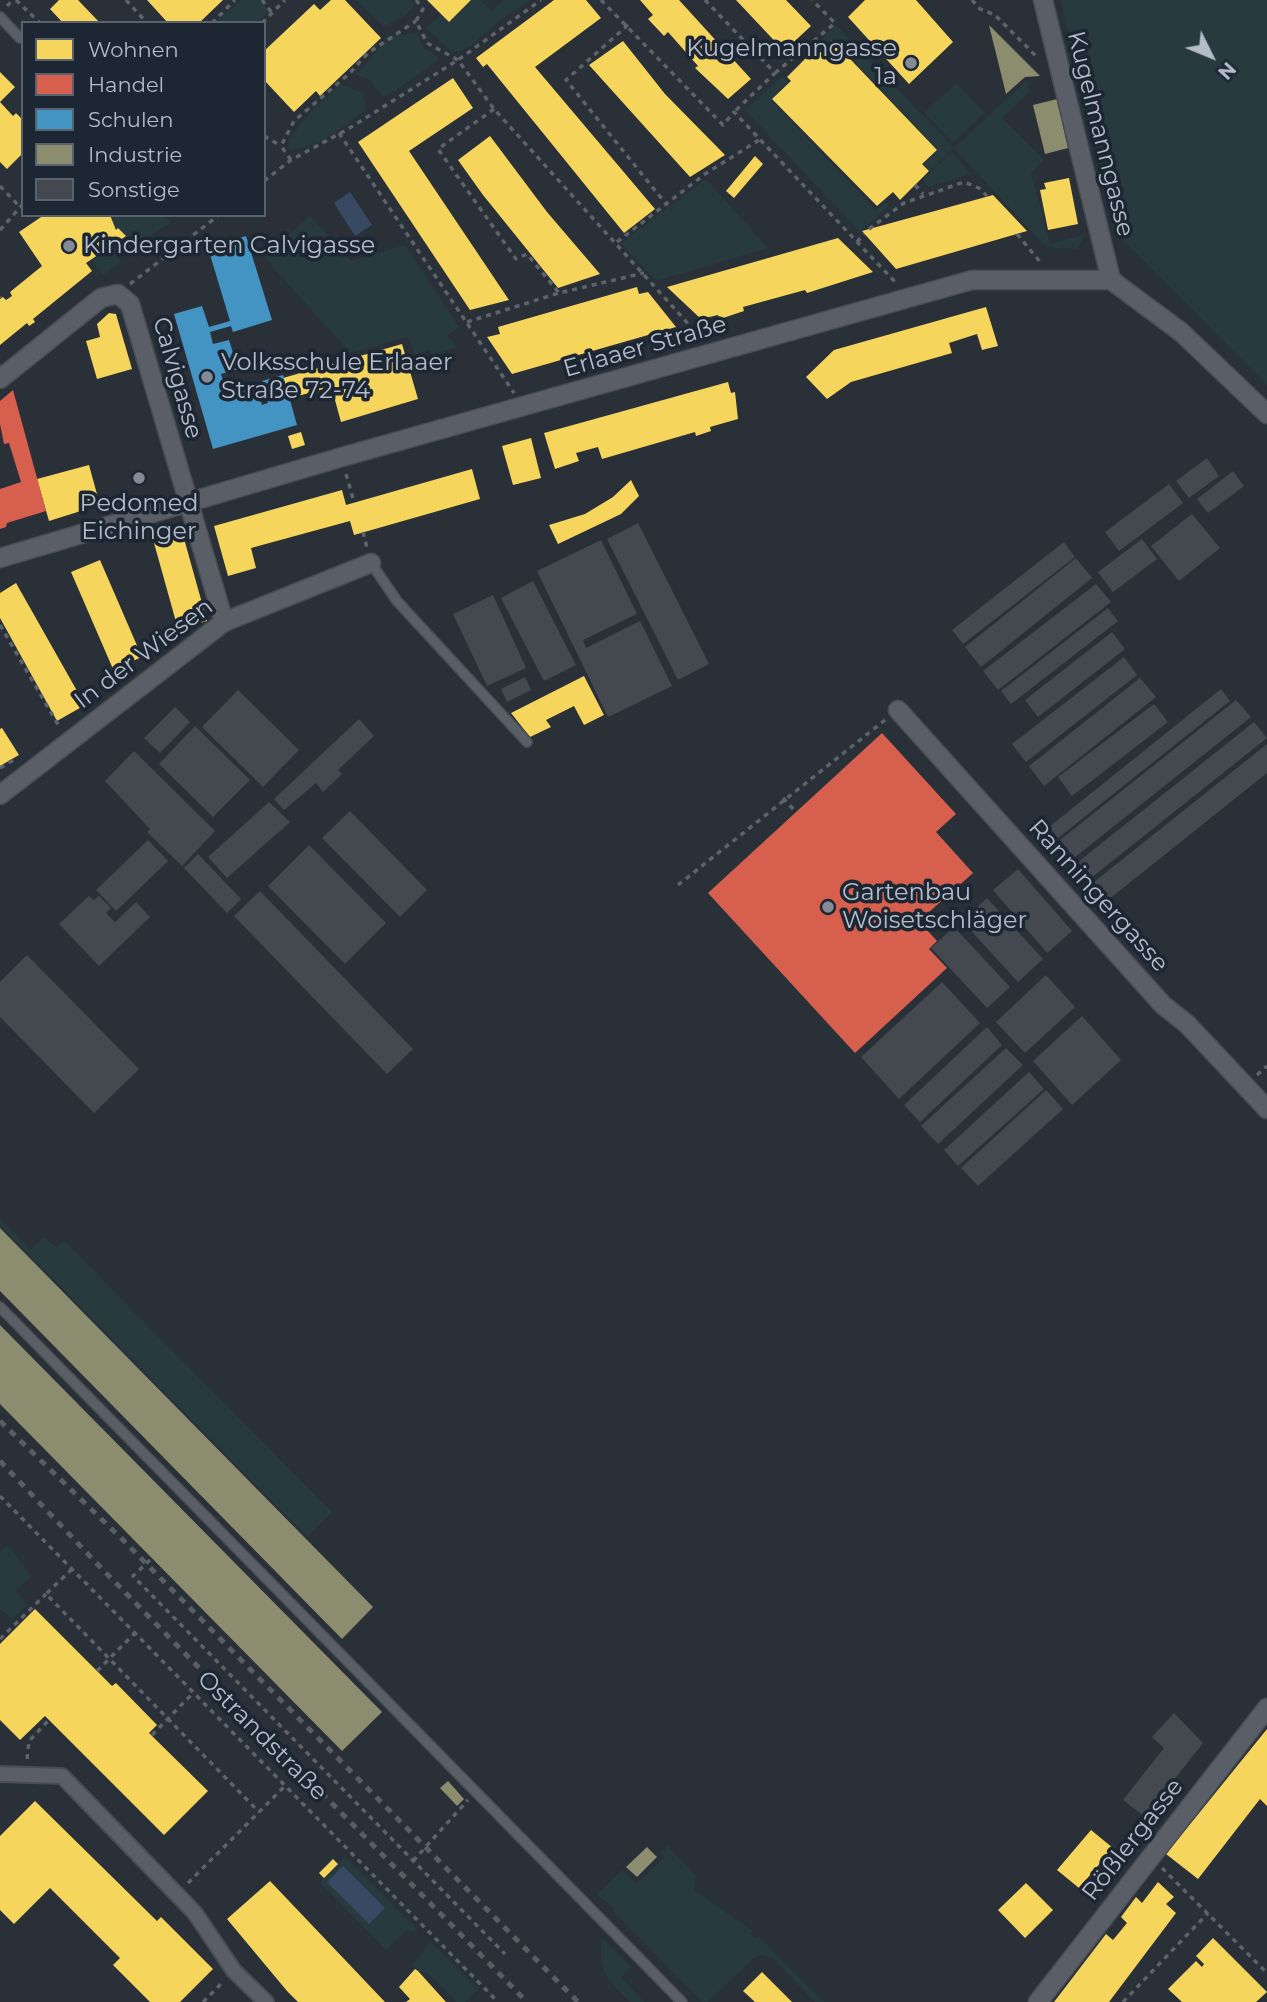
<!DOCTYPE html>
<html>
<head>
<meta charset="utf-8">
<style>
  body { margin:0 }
  #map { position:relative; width:1267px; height:2002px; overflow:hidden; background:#2a3038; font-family:Montserrat,sans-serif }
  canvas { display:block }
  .legend { position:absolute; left:21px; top:21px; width:245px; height:196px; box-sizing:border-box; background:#1d2633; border:2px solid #59626f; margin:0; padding:9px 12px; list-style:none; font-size:21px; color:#b4bcc9 }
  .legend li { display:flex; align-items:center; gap:14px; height:35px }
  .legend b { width:35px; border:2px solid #59626f }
  .north { position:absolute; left:1176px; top:21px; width:70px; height:70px; -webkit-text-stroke:5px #1d2633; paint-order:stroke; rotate:133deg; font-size:19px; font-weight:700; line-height:28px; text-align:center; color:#b4bcc9 }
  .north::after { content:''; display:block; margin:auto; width:24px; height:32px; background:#b4bcc9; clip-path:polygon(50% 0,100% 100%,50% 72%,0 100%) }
</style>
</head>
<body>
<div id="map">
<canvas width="1267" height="2002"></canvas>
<ul class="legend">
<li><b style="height:19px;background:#f6d55c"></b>Wohnen</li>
<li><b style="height:19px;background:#d6604d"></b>Handel</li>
<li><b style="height:19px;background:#4393c3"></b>Schulen</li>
<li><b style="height:19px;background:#8c8c6e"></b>Industrie</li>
<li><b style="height:19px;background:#444950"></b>Sonstige</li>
</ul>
<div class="north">N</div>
</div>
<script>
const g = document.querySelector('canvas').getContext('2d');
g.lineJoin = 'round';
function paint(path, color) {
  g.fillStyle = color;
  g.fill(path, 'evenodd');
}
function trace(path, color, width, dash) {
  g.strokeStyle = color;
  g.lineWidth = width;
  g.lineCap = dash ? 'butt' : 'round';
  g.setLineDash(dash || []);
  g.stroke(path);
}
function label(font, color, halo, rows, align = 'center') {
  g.font = font + ' Montserrat,sans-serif';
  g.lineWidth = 7;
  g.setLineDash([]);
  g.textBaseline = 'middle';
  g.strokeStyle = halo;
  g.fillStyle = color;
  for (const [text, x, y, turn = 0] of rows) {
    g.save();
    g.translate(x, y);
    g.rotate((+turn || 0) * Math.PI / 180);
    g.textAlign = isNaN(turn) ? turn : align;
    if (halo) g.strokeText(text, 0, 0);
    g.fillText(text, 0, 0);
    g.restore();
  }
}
const green = new Path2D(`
  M241,0H260L269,12L258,23H216Z
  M356,0H411L415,4L406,15L384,27Z
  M471,0H480L492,11L503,0H531L497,22L471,46L452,53L426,28L441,14L449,22Z
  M1061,0H1267V385L1115,232Z
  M836,25L954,148L1027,80L1029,93L1002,118L1044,160L1031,173L1050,244L1086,234L1077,249L1046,247L954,148L930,171L924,164L938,150L833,39L817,55L812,49Z
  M417,32L423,47L437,56L438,60C430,66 391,95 383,97L370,80L356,75L390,36Z
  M782,76L788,82L771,100L876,210L885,202L889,206L860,232L745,110Z
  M956,83L985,113L953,143L924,113Z
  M341,84L363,93L366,110C345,125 315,151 289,149L288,140L315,107Z
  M951,152L971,174L928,187L922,180Z
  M706,179L768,248L656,281L621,243Z
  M110,215H164L171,222L119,257L121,262L103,275L92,260L125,236L119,228L116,230Z
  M310,216L351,261L405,245L459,327L447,336L457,347L431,355L429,350L415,355L408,337L350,353L264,257Z
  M0,1219L31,1250L44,1237L57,1248L64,1241L332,1512L307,1537L0,1225Z
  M8,1545L31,1576L16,1590L27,1605L13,1619L0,1609V1552Z
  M667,1846L696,1875L694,1890L753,1931L751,1934L756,1939L759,1937L824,2002H815L772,1958L763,1955L753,1958L708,2002H702L614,1912L615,1909L597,1895L622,1870L636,1884L664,1857L660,1853Z
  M345,1857L417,1928L413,1933L408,1929L386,1950L320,1883L324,1878L319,1873L333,1859L338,1864Z
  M602,1938L631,1967L621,1977L644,2002H630C609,1981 596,1971 602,1938Z
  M431,1942L478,1989L465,2002H456L428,1973L418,1971L412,1965Z`);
const water = new Path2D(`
  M350,192L372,225L355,236L334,203Z
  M343,1866L385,1908L369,1924L327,1882Z`);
const homes = new Path2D(`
  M59,0H78L100,23H63L50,9Z
  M147,0H223L199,23H168Z
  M331,0H345L381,38L320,96L316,91L294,112L264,80V51L314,4L320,10Z
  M427,0H471L449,22Z
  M554,0H586L601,18L535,67L655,209L624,233L487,64L483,67L476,58Z
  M640,0H679L751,79L728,99L695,68L698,66L668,32L664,36L648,19L653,15Z
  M736,0H786L811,26L784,51Z
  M865,0H916L953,42L909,84L848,17Z
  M832,40L937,150L922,164L929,171L900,200L893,192L877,206L772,99L791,81L787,77L812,52L817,56Z
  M623,41L665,94L725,155L690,177L589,65Z
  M0,72L15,87L0,102Z
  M453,78L473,108L409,151L509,300L470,310L358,142Z
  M0,102L13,116L16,113L23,120V153L7,169L0,162Z
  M490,136L547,212L600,274L558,288L483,195L458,160Z
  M755,156L763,164L734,198L726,191Z
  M1069,178L1078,224L1048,230L1040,190L1046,189L1044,183Z
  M993,195L1027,231L896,269L862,231Z
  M44,215H110L116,230L118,228L126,236L86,263L92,271L33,319L35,322L29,326L27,323L0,345V299L3,297L6,300L12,296L10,292L42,266L19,232Z
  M838,238L873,272L807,293L805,290L743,307L744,311L720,319L718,315L701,319L667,287Z
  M637,287L639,294L648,292L676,327L512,374L487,337L500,334L498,327Z
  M986,307L998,346L982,350L977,334L949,343L952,353L851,382L827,399L806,377L834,350Z
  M109,313L116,314L132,369L97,379L86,341L100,337L97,324Z
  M402,344L418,399L341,422L329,378L320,381L323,389L298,396L294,383L285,385L283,378Z
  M728,382L731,393L735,392L738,419L710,427L711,431L696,436L695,432L602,459L598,447L576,453L579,461L555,469L544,433Z
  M301,432L305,445L292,449L288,436Z
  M531,438L541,478L513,485L502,446Z
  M89,465L100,505L49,521L37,479Z
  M472,469L480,499L354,535L350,521L251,548L256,568L228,576L214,526L342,490L346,505Z
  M631,480L639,496L621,514L558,544L549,525L585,514L613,497Z
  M183,535L207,621L178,629L154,543Z
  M100,560L142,657L113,669L71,572Z
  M16,583L85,705L57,721L0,618V593Z
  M584,676L604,715L584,725L574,706L546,720L551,727L530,737L511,713Z
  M2,728L19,755L0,766V729Z
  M35,1609L112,1686L116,1683L157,1725L149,1733L208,1791L164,1835L45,1716L20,1740L0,1720V1644Z
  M1267,1729V1806L1260,1799L1198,1879L1166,1854Z
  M35,1801L157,1921L161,1917L213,1969L180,2002H150L113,1965L120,1958L50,1888L14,1924L0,1910V1836Z
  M1091,1830L1113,1848L1079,1888L1057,1870Z
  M333,1859L338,1864L324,1878L319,1873Z
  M270,1881L385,2002H298L287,1991L227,1919Z
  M1158,1882L1174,1897L1166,1904L1176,1913L1109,2002H1054L1106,1934L1113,1940L1127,1923L1121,1917L1136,1897L1142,1903Z
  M1026,1883L1053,1910L1025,1938L998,1910Z
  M1213,1938L1267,1992L1256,2002H1182L1168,1989L1196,1961L1202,1967L1204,1964L1196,1956Z
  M415,1969L418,1971L446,2002H406L410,1999L399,1987Z
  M762,1972L792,2002H755L743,1991Z`);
const shops = new Path2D(`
  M13,390L46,511L7,523L6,527L0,529V489L21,482L9,443L4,444L0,424V401Z
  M882,733L956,814L936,832L973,873L919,921L937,941L929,949L947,968L855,1053L708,893Z`);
const schools = new Path2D(`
  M246,236L272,320L233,332L231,326L210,332L213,344L229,340L238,369L221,374L228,395L257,387L262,405L268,403L262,381L283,375L297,425L213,449L174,314L202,306L209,327L230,321L208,248Z`);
const industry = new Path2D(`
  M989,25L1040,76L1025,77L1006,94Z
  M1057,99L1068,148L1045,154L1033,105Z
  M0,1228L373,1607L342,1639L0,1291Z
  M0,1325L382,1712L342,1751L0,1404Z
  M448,1781L464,1799L457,1806L440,1788Z
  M647,1847L657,1857L637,1877L626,1867Z`);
const building = new Path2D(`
  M1207,458L1219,476L1189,498L1176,481Z
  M1233,471L1244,486L1208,513L1197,499Z
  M1169,484L1183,503L1119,551L1105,532Z
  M1192,514L1220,548L1179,581L1151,546Z
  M638,523L709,664L678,680L607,539Z
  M1142,539L1157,559L1113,592L1098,572Z
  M601,540L637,614L583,640L586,648L640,621L672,686L608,717L537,571Z
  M1064,542L1075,557L963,644L952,630Z
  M1076,558L1092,578L981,667L965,647Z
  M533,581L576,665L544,681L501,598Z
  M1096,584L1111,602L998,690L983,671Z
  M493,595L526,668L487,686L453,614Z
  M1108,608L1118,621L1011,704L1001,691Z
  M1112,632L1125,649L1038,717L1025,700Z
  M1124,657L1137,675L1026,762L1012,744Z
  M525,677L531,690L507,702L501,689Z
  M1140,678L1156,697L1044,786L1029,766Z
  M1221,689L1230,701L1058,838L1049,827Z
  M238,690L299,750L263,787L202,727Z
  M1236,700L1251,717L1074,858L1060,840Z
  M1154,704L1168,722L1072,796L1058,777Z
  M175,707L190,722L160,753L144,738Z
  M359,719L374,736L338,770L342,774L323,792L316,783L284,810L274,799Z
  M1254,722L1267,738L1091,878L1078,862Z
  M195,726L250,780L213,817L159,764Z
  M1267,744V773L1108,900L1094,882Z
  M134,751L215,831L182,866L147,832L150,829L105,781Z
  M269,802L290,822L227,878L208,857Z
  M350,811L427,890L400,917L322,838Z
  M148,840L168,861L116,911L96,890Z
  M309,845L386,923L345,964L268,886Z
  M198,854L241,899L227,913L184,868Z
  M1018,869L1072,931L1047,953L993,890Z
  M260,891L413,1049L387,1074L234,916Z
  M89,896L94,900L99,896L111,908L106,913L115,922L136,902L150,917L99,966L59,924Z
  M987,898L1043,959L1018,982L962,921Z
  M954,927L1010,987L987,1008L931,948Z
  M27,955L139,1069L94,1113L0,1017V982Z
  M1046,975L1075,1007L1025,1053L996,1022Z
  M942,982L980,1023L899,1099L861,1057Z
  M1082,1016L1121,1060L1072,1105L1033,1061Z
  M987,1027L1002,1045L920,1122L904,1105Z
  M1006,1048L1023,1065L938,1144L921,1126Z
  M1029,1072L1044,1089L958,1166L944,1150Z
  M1046,1090L1063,1109L978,1186L961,1168Z
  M1174,1713L1203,1743L1145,1817L1123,1800L1164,1748L1152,1737Z`);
const path = new Path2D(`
  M16,0L40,23
  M126,0L147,23
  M262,0L272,13
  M416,0L423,9L416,21L427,43L458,60L494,109L701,338
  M601,0L723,125L734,112L897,284
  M705,0L775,73L734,112
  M972,0L980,9L995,15L1037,57
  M7,6L13,0
  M212,23L235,0
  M262,23L285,0
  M628,25L566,80L666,204
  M775,73L835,23L812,0
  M494,109L438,149L516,259L527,254L559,293
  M339,133L514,393
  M264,136L281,146
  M291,160L281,146L294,121L349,74L368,53L416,21
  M264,181L291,160L348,129L458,60L541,0
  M915,185L923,194
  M0,186L20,207
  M869,229L904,203L964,182L979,188L987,196
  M0,230L23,204
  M1017,234L1041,263
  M617,242L705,174L759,140
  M857,242L864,234
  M130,284L219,215
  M0,297L1,298
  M467,322L559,293L644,273
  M346,474L354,502
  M363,532L367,548
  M0,625L60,728
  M0,768L15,759
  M783,798L796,812
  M678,885L885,720
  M1257,1075L1267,1066
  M0,1496L498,2002
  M150,1560L133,1576L505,1954
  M72,1569L46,1594L259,1812
  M0,1639L46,1594
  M97,1671L135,1633
  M152,1735L194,1692
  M27,1759L29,1741L49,1720
  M413,1861L468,1800
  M1162,1868L1267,1973
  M188,1883L286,1785
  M203,2002L223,1982
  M1123,2002L1208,1913`);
const service = new Path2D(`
  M0,17L20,38
  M371,563L397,601L527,742
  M0,1307L682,2002`);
const pedestrian = new Path2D(`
  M0,1774L62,1776L195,1913L234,1971L266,2002`);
const minor = new Path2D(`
  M1043,0L1111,280
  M0,379L101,298L118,294L130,304L224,622
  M0,558L342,457L972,280H1111L1181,332L1267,414
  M898,710L1163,1005L1187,1024L1267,1109
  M0,795L224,622L371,563
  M1038,2002L1267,1708`);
const rail = new Path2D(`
  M0,1421L123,1540L578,2002
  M0,1461L104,1571L527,2002`);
const markers = [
  [911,63,7,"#848b96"],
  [69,246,7,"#848b96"],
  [207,377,7,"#848b96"],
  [139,478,7,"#848b96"],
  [828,907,7,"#848b96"]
];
const poiNames = [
  ["Kugelmanngasse",897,49,"right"],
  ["1a",897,77,"right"],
  ["Kindergarten Calvigasse",83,246],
  ["Volksschule Erlaaer",221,363],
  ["Straße 72-74",221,391],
  ["Pedomed",139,504,"center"],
  ["Eichinger",139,532,"center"],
  ["Gartenbau",842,893],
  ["Woisetschläger",842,921]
];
const streetNames = [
  ["Kugelmanngasse",1100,134,76],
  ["Erlaaer Straße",645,347,-16],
  ["Calvigasse",177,378,74],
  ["In der Wiesen",144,654,-37],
  ["Ranningergasse",1098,896,48],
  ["Ostrandstraße",262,1736,45],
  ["Rößlergasse",1133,1840,-52]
];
paint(green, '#273a3e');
paint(water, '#384963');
paint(homes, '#f6d55c');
paint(shops, '#d6604d');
paint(schools, '#4393c3');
paint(industry, '#8c8c6e');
paint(building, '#444950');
trace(service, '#484c53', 12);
trace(pedestrian, '#484c53', 18);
trace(minor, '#484c53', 21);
trace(path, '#5d636a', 3.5, [5, 5]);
trace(service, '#5a5e66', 9);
trace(pedestrian, '#5a5e66', 14);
trace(minor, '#5a5e66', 18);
trace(rail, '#595d64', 5, [7, 7]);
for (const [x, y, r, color] of markers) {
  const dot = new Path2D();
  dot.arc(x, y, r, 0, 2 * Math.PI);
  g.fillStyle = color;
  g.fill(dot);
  trace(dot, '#1d2633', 2.5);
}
label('24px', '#b4bcc9', '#1d2633', poiNames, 'left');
label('24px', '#b4bcc9', '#1d2633', streetNames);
</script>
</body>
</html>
